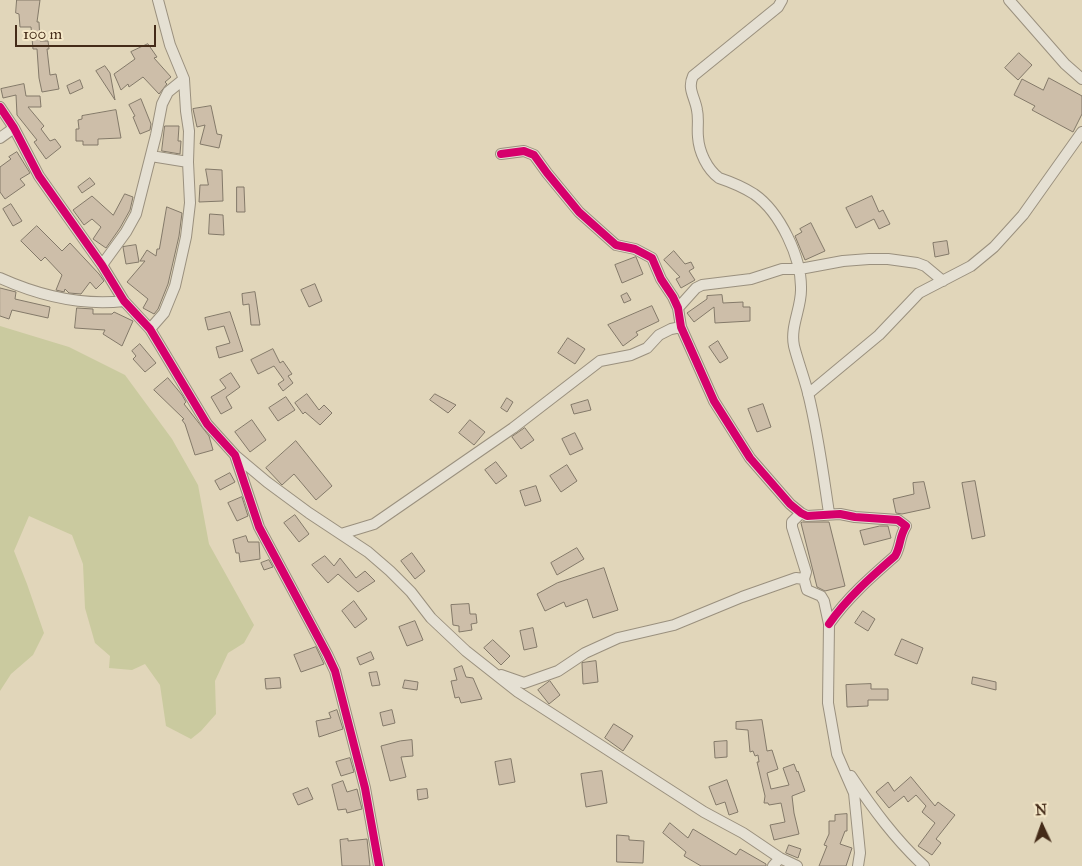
<!DOCTYPE html>
<html>
<head>
<meta charset="utf-8">
<style>
  body { margin:0 }
  #map { position:relative; width:1082px; height:866px; overflow:hidden; background:#e1d6ba; font-family:"IM FELL Great Primer",serif }
  canvas { display:block }
  .north { position:absolute; left:1017px; top:801px; width:50px; height:50px; -webkit-text-stroke:4px #f5e8c8; paint-order:stroke; rotate:357deg; font-size:14px; font-weight:700; line-height:20px; text-align:center; color:#442b18 }
  .north::after { content:''; display:block; margin:auto; width:18px; height:22px; background:#442b18; clip-path:polygon(50% 0,100% 100%,50% 72%,0 100%) }
  .scale { position:absolute; left:15px; top:25px; width:141px; height:22px; box-sizing:border-box; border:2px solid #442b18; border-top:0; padding-left:6px; font-size:15px; line-height:18px; white-space:nowrap; color:#442b18; -webkit-text-stroke:4px #f5e8c8; paint-order:stroke }
</style>
</head>
<body>
<div id="map">
<canvas width="1082" height="866"></canvas>
<div class="north">N</div>
<div class="scale">100 m</div>
</div>
<script>
const g = document.querySelector('canvas').getContext('2d');
g.lineJoin = 'round';
function paint(path, color) {
  g.fillStyle = color;
  g.fill(path, 'evenodd');
}
function trace(path, color, width, dash) {
  g.strokeStyle = color;
  g.lineWidth = width;
  g.lineCap = dash ? 'butt' : 'round';
  g.setLineDash(dash || []);
  g.stroke(path);
}
const green = new Path2D(`
  M0,326L69,347L125,375L172,439L198,485L209,544L254,625L244,643L228,653L215,681L216,714L201,731L191,739L166,726L160,685L145,664L132,670L109,668L110,656L95,643L85,608L83,564L72,535L29,516L14,551L27,584L44,633L33,655L11,674L0,691Z`);
const building = new Path2D(`
  M17,0H40L37,22H39L40,41H48L49,49H47L50,75L56,74L59,89L42,92L39,78L37,49H33L31,27H20L19,14L16,13Z
  M148,44L157,57L154,58L171,77L165,82L167,84L159,94L143,77L129,87L128,84L121,90L114,74L135,59L131,52Z
  M1019,53L1032,65L1018,80L1005,68Z
  M105,66L110,73L115,100L96,71Z
  M1049,78L1082,96V114L1073,132L1032,110L1035,106L1014,95L1022,79L1043,90Z
  M80,80L83,88L70,94L67,86Z
  M24,84L26,96H40L41,107H28L44,126L41,129L50,141L55,139L61,147L46,159L34,142L37,140L17,115L16,95L3,98L1,89Z
  M141,99L151,124L150,130L140,134L133,117L135,116L129,105Z
  M211,106L217,134L222,135L219,148L200,144L205,125L197,127L193,109Z
  M116,110L121,138L98,139V145H83V141H76V129H79L78,120L82,119V116Z
  M165,126H179L178,141H181L180,154L162,151Z
  M17,152L30,173L20,179L25,185L5,199L0,192V167L11,159L9,157Z
  M206,169L222,170L223,201L199,202L200,185H208Z
  M90,178L95,184L82,193L78,187Z
  M237,187H244L245,212H237Z
  M125,194L133,197L130,210L120,228L106,248L93,239L101,227L92,219L84,225L73,210L92,196L113,215Z
  M872,196L879,212L883,210L890,224L879,229L874,219L856,228L846,208Z
  M11,204L22,221L13,226L3,209Z
  M167,207L182,213L179,236L168,284L158,309L154,314L143,308L148,299L127,282L145,261H140L147,250L156,256L157,249H159Z
  M210,214L223,215L224,235L209,234Z
  M811,223L825,251L805,260L795,236L802,232L800,229Z
  M37,226L62,251L70,243L99,274L104,281L96,289L90,282L81,294L69,293L65,289L64,292L56,290L62,275L45,257L41,261L21,241Z
  M947,241L949,254L935,257L933,243Z
  M136,245L139,262L126,264L123,247Z
  M674,251L685,264L691,262L694,268L689,271L695,280L681,288L676,279L680,277L664,260Z
  M636,257L643,274L622,283L615,265Z
  M315,284L322,301L309,307L301,290Z
  M0,288L16,292L15,299L50,307L48,318L12,310L9,319L0,316Z
  M255,292L260,325H251L249,304L243,305L242,294Z
  M627,293L631,300L624,303L621,296Z
  M722,295L723,303L743,302V307H750V321L715,323L714,307L694,322L687,313L707,299V296Z
  M652,306L659,321L636,332L638,335L623,346L608,325Z
  M77,308L93,309V314H112L114,312L133,321L122,346L103,334L105,330L75,328Z
  M230,312L243,351L219,358L216,347L230,343L224,326L208,330L205,318Z
  M568,338L585,349L575,364L558,353Z
  M718,341L728,358L720,363L709,347Z
  M140,344L156,363L145,372L133,359L136,356L132,351Z
  M273,349L280,363L283,361L292,374L288,376L293,383L283,391L278,384L284,380L274,366L258,374L251,360Z
  M231,373L240,387L226,397L232,408L221,414L211,397L226,388L220,380Z
  M168,378L182,395L186,402L184,404L209,436L213,450L195,455L185,424L182,420L184,419L154,390Z
  M307,394L319,410L324,405L332,413L320,425L305,412L303,414L295,403Z
  M435,394L456,405L448,413L430,400Z
  M286,397L295,410L278,421L269,408Z
  M507,398L513,402L507,412L501,408Z
  M588,400L591,410L574,414L571,405Z
  M763,404L771,427L757,432L748,409Z
  M252,420L266,440L250,452L235,432Z
  M470,420L485,432L474,445L459,433Z
  M525,428L534,440L521,449L512,437Z
  M575,433L583,449L570,455L562,439Z
  M296,441L332,486L316,500L294,474L282,485L266,468Z
  M496,462L507,476L496,484L485,470Z
  M567,465L577,481L561,492L550,476Z
  M230,473L235,482L220,490L215,481Z
  M975,481L985,536L972,539L962,483Z
  M924,482L930,508L902,514L896,513L893,499L914,494L913,483Z
  M536,486L541,501L525,506L520,491Z
  M242,497L248,516L237,521L228,503Z
  M295,515L309,534L299,542L284,523Z
  M803,522H829L845,586L825,591L817,587L801,523Z
  M880,526H888L891,538L864,545L860,531Z
  M246,536L248,542H259L260,559L240,562L239,553H236L233,540Z
  M577,548L584,559L557,575L551,563Z
  M412,553L425,571L415,579L401,561Z
  M325,556L334,566L340,558L356,578L365,571L375,581L358,592L338,574L328,583L312,565Z
  M269,560L273,567L264,570L261,563Z
  M604,568L618,610L593,618L587,599L566,607L564,602L545,611L537,594L557,583Z
  M354,601L367,619L355,628L342,611Z
  M469,604L470,614H476L477,623L471,624L472,630L459,632V626L453,625L451,605Z
  M863,611L875,619L868,631L855,623Z
  M415,621L423,640L407,646L399,627Z
  M533,628L537,647L524,650L520,631Z
  M902,639L923,648L917,664L895,655Z
  M493,640L510,656L501,665L484,648Z
  M316,647L324,664L301,672L294,655Z
  M371,652L374,659L360,665L357,658Z
  M596,661L598,682L583,684L582,663Z
  M462,666L466,677L473,678L482,699L461,703L459,697L455,698L451,681L457,680L454,669Z
  M377,672L380,685L372,686L369,673Z
  M973,677L996,682V690L972,684Z
  M280,678L281,688L266,689L265,679Z
  M405,680L418,682L417,690L403,688Z
  M550,681L560,695L549,704L538,690Z
  M871,684V689H888V700H868V706L847,707L846,685Z
  M337,710L343,729L319,737L316,721L331,718L329,713Z
  M392,710L395,723L383,726L380,713Z
  M762,720L767,751L772,750L778,769L767,773L771,789L789,785L783,768L794,764L797,772L798,771L805,791L792,796L794,813L799,834L774,840L770,825L785,822L781,803L769,805L768,803H764L765,796L757,762H759L758,755L755,756L753,751L750,752L748,730L736,729V722Z
  M614,724L633,736L623,751L605,738Z
  M412,740L413,756L401,757L406,777L390,781L381,746L400,741Z
  M727,741V757L715,758L714,742Z
  M350,758L354,772L341,776L336,762Z
  M511,759L515,782L499,785L495,762Z
  M602,771L607,803L586,807L581,774Z
  M911,777L935,806L938,802L955,815L936,839L941,843L932,855L918,846L935,823L922,812L926,806L916,795L908,802L904,796L889,808L876,792L888,782L894,791Z
  M727,780L738,812L729,815L725,802L716,805L709,787Z
  M343,781L347,792L357,789L362,809L347,813L346,809L338,810L332,785Z
  M308,788L313,799L298,805L293,794Z
  M427,789L428,798L418,800L417,790Z
  M847,814V831H845L840,844L852,848L846,866H819L827,846L824,845L829,834V821H835V815Z
  M670,823L688,838L693,829L736,855L740,849L766,864V866H701L684,856L686,852L663,833Z
  M617,835L629,836V840L644,841L643,863L617,862Z
  M348,839V841L367,839L370,866H342L340,840Z
  M789,845L801,849L798,858L786,853Z`);
const minor = new Path2D(`
  M782,0L778,7L693,76C687,89 695,97 697,110C699,119 697,128 698,137C699,152 707,169 719,178C731,182 743,187 754,194C780,212 802,258 801,290C801,309 790,327 794,346C798,362 804,377 808,393C818,433 823,473 829,513
  M1009,0L1065,64L1082,79
  M0,107L14,128L39,176L102,265L124,301L150,329L207,424L235,455L259,527L327,654L335,671L365,788L379,866
  M0,138L14,128
  M501,154L524,151L534,155L547,173L579,212L616,245L635,249L652,258L661,279L673,297L678,308L681,327L714,401L750,458L790,504L801,513L807,516L840,514L855,517L898,520L906,526C899,537 901,546 895,556C871,577 847,598 829,624
  M151,156L188,162
  M102,265L126,232L136,214L156,135L162,104L168,92L184,79
  M0,278C40,296 80,306 124,301
  M678,308L696,288L702,285L751,279L782,269H800L843,261L869,259H888L917,263L925,266L943,281
  M150,329L164,313L175,286L186,237L190,203L188,162L189,131L186,111L184,79L170,45L158,0
  M808,394L879,335L919,293L971,266L994,247L1023,215L1082,132
  M236,456L267,482L309,513L368,552L390,571L411,592L431,618L466,651L518,692L704,812L743,833L780,858L797,866
  M801,513L792,522V527L806,572L804,579L807,590L821,596L824,601L829,624L828,703L837,754L854,793L860,853L858,866
  M341,534L374,524L513,428L600,361L631,355L647,348L659,335L671,329L681,327
  M501,675L524,683L558,671L585,653L618,638L674,625L742,597L796,578L804,579
  M851,776C873,809 895,839 924,866
  M773,866L780,858`);
const cycleway = new Path2D(`
  M0,107L14,128L39,176L102,265L124,301L150,329L207,424L235,455L259,527L327,654L335,671L365,788L379,866
  M501,154L524,151L534,155L547,173L579,212L616,245L635,249L652,258L661,279L673,297L678,308L681,327L714,401L750,458L790,504L801,513L807,516L840,514L855,517L898,520L906,526C899,537 901,546 895,556C871,577 847,598 829,624`);
paint(green, '#caca9f');
paint(building, '#cdbea9');
trace(building, '#837969', 1);
trace(minor, '#9a907e', 12);
trace(minor, '#e5e0d3', 10);
trace(cycleway, '#d6006c', 8);
</script>
</body>
</html>
